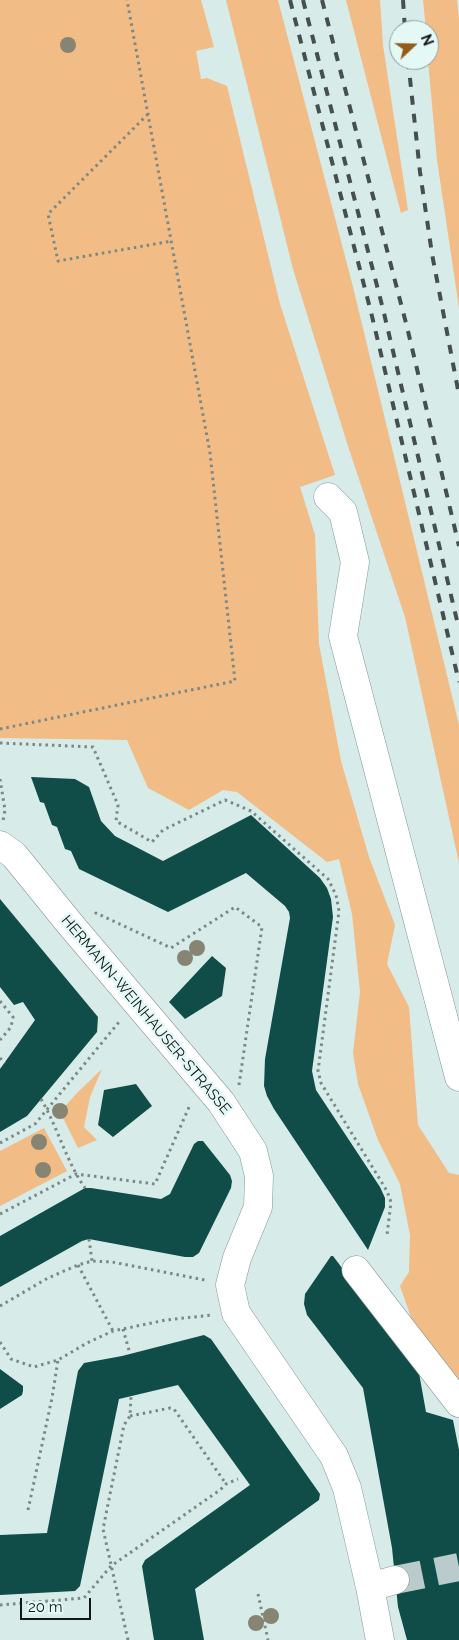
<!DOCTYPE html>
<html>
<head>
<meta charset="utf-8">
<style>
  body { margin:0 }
  #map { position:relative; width:459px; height:1640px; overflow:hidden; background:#d7ebe9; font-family:Raleway,sans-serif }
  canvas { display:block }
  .north { position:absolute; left:389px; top:20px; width:50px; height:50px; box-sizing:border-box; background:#e4f8f6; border:1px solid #909e9d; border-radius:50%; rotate:69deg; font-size:14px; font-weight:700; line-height:20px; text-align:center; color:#111817 }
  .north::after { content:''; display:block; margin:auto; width:18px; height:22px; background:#945d15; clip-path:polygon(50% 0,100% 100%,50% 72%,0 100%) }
  .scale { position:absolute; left:20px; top:1598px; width:71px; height:22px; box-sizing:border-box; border:2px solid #111817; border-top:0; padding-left:6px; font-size:15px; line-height:18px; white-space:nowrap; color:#111817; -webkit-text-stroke:4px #e4f8f6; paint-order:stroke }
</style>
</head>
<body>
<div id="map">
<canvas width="459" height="1640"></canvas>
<div class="north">N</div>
<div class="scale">20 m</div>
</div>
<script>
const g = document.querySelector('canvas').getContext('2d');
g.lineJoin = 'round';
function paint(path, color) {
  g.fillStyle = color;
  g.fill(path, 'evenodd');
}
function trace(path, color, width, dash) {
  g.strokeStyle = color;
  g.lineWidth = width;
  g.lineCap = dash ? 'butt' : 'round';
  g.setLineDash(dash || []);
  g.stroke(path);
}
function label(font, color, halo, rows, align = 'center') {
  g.font = font + ' Raleway,sans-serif';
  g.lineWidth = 5;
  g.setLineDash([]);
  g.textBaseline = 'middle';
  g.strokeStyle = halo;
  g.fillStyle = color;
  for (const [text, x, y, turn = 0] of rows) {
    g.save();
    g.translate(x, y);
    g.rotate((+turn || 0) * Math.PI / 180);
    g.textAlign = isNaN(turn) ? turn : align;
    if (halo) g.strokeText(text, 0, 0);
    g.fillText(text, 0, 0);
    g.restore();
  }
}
const green = new Path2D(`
  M0,0H201L214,47L196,51L201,79L207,78L227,86L280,304L335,475L300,487L315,535L319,644L341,761L369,857L395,925L387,964L409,1007L418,1125L449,1173L459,1175V1394L419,1340L400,1286L409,1272L410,1235L400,1184L378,1140L358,1084L353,1053L360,992L352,914L339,859L327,862L237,792L223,790L189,810L148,788L127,740L0,738Z
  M226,0H278L353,287L459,725V863L405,617L347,443L293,269Z
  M346,0H380L383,45L408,210L401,213Z
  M423,0H457L459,18V308L437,160L428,60L429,30H426Z
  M102,1069L90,1097L84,1127L97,1140L78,1148L60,1112L77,1093Z
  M44,1128L67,1171L0,1206V1151Z`);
const building = new Path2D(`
  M31,777L75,779L89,787L101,821L115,836L163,861L251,815L320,878L327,888L331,899L333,917L312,1071L316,1090L380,1187L385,1198V1207L368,1250L274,1109L267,1096L264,1086L265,1059L290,918L289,912L285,906L246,873L168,912L79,869L71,851L65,849L57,827L52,825L44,803L40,802Z
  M0,899L98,1017L97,1032L27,1116L0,1132V1069L35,1020L23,1002L14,1005L0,987Z
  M212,956L226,968L222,996L185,1019L169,1002Z
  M136,1084L152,1106L113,1137L98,1125L104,1090Z
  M198,1141H203L230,1175L232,1181L231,1188L199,1253L193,1257H185L89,1239L82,1241L0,1287V1236L85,1188H91L161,1199L170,1194L194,1144Z
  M331,1256H333L416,1366L419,1373L426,1412L453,1420L459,1450V1640H407L398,1607L392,1548L363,1388L307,1315L304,1304L305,1294Z
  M204,1335L211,1339L320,1494L319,1500L195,1589L204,1640H154L142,1566L145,1560L250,1485L178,1385L119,1399L80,1586L75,1591L0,1595V1535L47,1533L78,1371L84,1363L122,1356Z
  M0,1369L23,1386V1391L22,1395L0,1409Z`);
const minorTunnel = new Path2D(`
  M395,1580L459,1567`);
const path = new Path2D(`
  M148,114L48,214L58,261L172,241
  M0,729L235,681L210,453L127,0
  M0,743L93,747L118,805L116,821L152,842L163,830L225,800L251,811L328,879L336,895L339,911L318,1071L321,1083L387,1191L391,1202L387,1235
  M0,779L5,810L3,821
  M95,914L96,913L171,948L235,907L262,927L239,1085
  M0,1001L13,1017L11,1027L0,1040
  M0,1058L5,1063
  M41,1099C58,1128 66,1161 85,1188
  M0,1143L35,1124L119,1022
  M0,1214L76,1174L155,1184L190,1105
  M89,1239L92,1261
  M78,1265L113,1331
  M0,1306L48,1278L78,1265L92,1261L112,1262L205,1280
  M123,1329L130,1354
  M0,1342L11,1359L34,1367L58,1360L87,1343L113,1331L166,1320L212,1315
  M130,1416L170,1408L174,1409L226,1484
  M28,1510L52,1398L58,1360
  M258,1594L268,1640
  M0,1605L84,1598L111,1566L220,1490L226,1484L238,1479
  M128,1640L103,1529L124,1425L130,1416L131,1396`);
const minor = new Path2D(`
  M328,497L343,512L355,562L343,636L459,1077
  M0,845L14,855L70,924L221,1102L253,1151L259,1176L258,1207L237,1258L230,1285L236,1313L334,1456L347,1488L370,1587L380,1640
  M356,1270L459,1403
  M370,1587L395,1580`);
const rail = new Path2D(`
  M290,0L371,312L459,682
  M303,0L383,309L459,629
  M322,0L407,327L459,546
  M403,0L405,30
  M408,60L420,172L432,254L459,395`);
const trees = [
  [68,45],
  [197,948],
  [185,958],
  [60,1111],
  [39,1142],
  [43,1170],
  [271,1616],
  [256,1623]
];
const streetNames = [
  ["HERMANN-WEINHAUSER-STRASSE",146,1015,50]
];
paint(green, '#f1bc85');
paint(building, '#104d49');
trace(minorTunnel, '#b9cbca', 28, [28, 14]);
trace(minor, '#859795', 29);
trace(path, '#7a8886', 3, [2.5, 4]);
trace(minor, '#fff', 28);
trace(rail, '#45504e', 4, [9, 9]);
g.fillStyle = '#878474';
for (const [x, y] of trees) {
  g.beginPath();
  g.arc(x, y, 8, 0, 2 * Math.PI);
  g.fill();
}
label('15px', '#111817', '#e4f8f6', streetNames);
</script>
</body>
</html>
